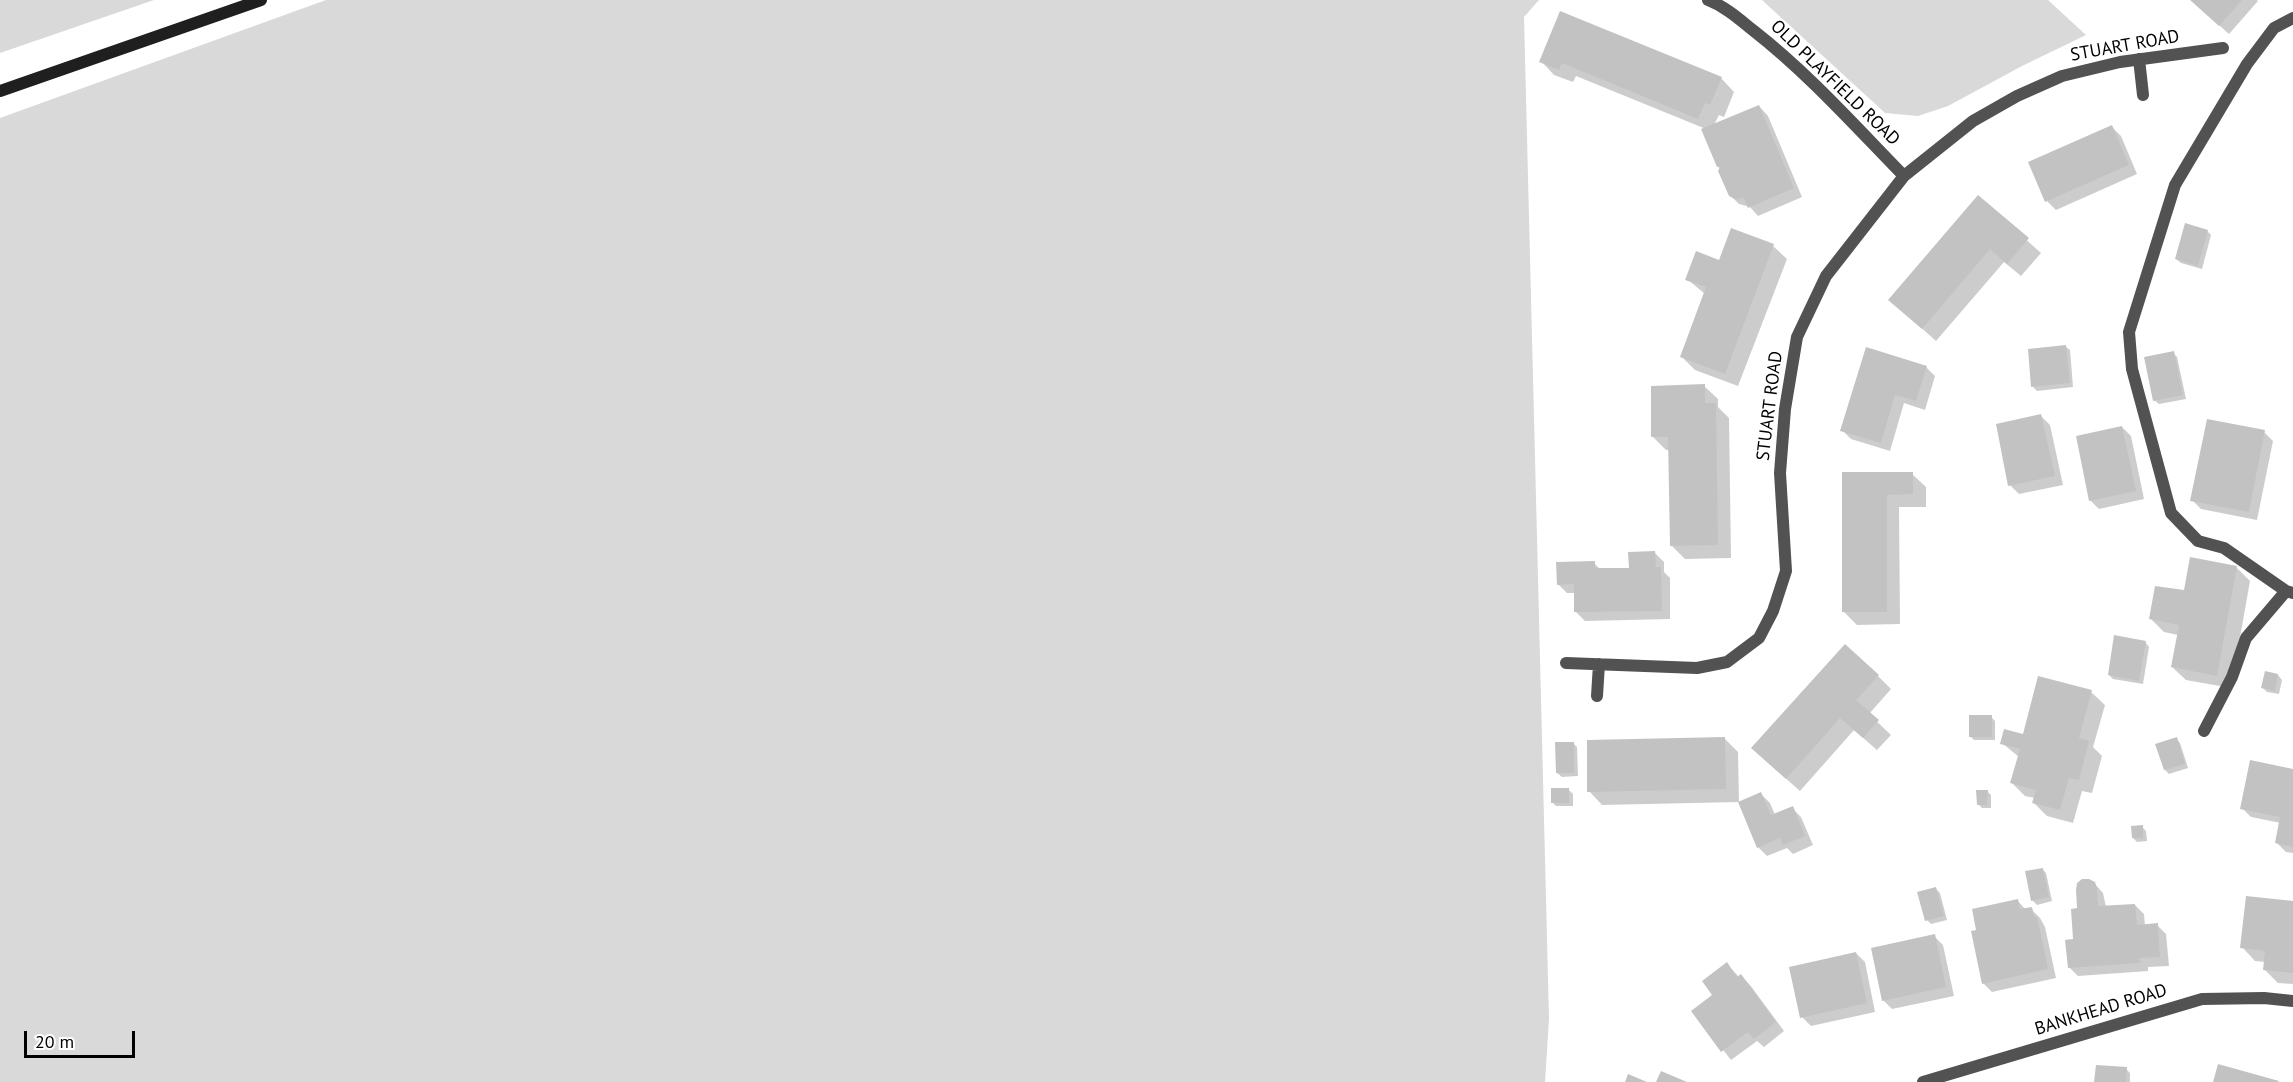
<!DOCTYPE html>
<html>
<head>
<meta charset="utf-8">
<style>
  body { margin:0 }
  #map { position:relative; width:2293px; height:1082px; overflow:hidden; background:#fff; font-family:"PT Sans",sans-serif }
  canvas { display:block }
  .scale { position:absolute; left:24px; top:1031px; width:111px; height:27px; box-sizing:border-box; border:3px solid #000; border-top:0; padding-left:8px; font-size:18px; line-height:21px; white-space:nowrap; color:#000; -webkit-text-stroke:4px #fff; paint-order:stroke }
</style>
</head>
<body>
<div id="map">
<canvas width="2293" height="1082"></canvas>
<div class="scale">20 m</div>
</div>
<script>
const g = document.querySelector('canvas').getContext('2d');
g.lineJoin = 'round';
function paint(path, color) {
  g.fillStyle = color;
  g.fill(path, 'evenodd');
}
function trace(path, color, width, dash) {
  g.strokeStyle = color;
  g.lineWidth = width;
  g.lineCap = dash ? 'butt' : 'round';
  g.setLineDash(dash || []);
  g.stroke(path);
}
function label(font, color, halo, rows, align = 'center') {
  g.font = font + ' "PT Sans",sans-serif';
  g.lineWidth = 4.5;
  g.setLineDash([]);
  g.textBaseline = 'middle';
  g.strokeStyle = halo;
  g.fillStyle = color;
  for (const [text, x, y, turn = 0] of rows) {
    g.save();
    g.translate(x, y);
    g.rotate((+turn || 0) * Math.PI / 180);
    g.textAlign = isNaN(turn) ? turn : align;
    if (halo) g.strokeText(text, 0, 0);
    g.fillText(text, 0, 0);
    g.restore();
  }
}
const green = new Path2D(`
  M0,0H154L0,53Z
  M326,0H1539L1524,17L1549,1019L1545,1082H0V118Z
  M1762,0H2048L2086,35L2022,66L1948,106L1918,116L1885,113Z`);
const shadow = new Path2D(`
  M2191,0H2257L2258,1L2229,34Z
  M1561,13L1721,78L1734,92L1724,117L1719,115L1714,125L1759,106L1768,116L1802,197L1758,216L1750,207L1739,204L1730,195L1718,166L1706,129L1576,76L1573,82L1554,75L1541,61Z
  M2112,127L2121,136L2137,174L2056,210L2047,201Z
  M1978,197L2041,253L2021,276L2004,262L1936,341L1890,300Z
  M2207,231L2211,235L2202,269L2181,263L2176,259Z
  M1773,246L1787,259L1738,386L1695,370L1681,356L1705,294L1687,279L1720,262Z
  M2065,346L2070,350L2073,387L2037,391L2033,387Z
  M2173,353L2177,357L2186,399L2159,404L2154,400Z
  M1926,367L1935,376L1925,410L1904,403L1890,451L1851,439L1842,430Z
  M1704,386L1718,399V407L1729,418L1731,558L1685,559L1671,545L1670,450H1666L1653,437Z
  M2041,416L2050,425L2063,485L2019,494L2010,485Z
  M2122,427L2131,436L2144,499L2099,509L2090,500Z
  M2264,432L2273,441L2257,520L2201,509L2192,500Z
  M1844,474H1912L1926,487V507H1899L1900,624L1857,625L1844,612Z
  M1655,553L1664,562V572L1670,578V619L1585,621L1576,612L1575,593H1567L1558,584L1594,563L1601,570L1630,569Z
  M2236,567L2250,581L2231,688L2186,680L2172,667L2178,635L2164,632L2151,619L2186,592Z
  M2145,642L2149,647L2143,684L2113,679L2109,675Z
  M2278,675L2282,680L2279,694L2267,692L2263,688Z
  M1878,676L1891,689L1869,714L1891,735L1877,750L1854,730L1800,791L1766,761Z
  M2091,692L2105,705L2093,747L2102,756L2092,793L2082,791L2073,823L2047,816L2034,803L2035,798L2025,796L2012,783L2019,757L2002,743L2024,736Z
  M1991,717L1995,721V740H1974L1970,736Z
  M1725,739L1738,752L1739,802L1602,805L1589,791Z
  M2176,739L2180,743L2188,768L2169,774L2165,770Z
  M1573,743L1577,747L1578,776L1562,777L1557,773Z
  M2293,770V853L2286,852L2277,843L2281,823L2251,817L2242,808Z
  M1568,789L1573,794V806H1556L1552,802Z
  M1987,791L1991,795V808H1982L1978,804Z
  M1761,794L1770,803L1775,815L1792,808L1801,817L1813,845L1793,854L1787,848L1767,856L1758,847Z
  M2142,827L2146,831L2147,841L2137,842L2133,838Z
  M2042,869L2046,873L2052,901L2037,905L2033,901L2027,873Z
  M2094,883L2103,893L2106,907L2135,905L2144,914L2145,926L2157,925L2166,934L2169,966L2148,967V971L2078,976L2069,967L2079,910Z
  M1936,889L1940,893L1947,920L1931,924L1927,920Z
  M2017,900L2026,910L2031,909L2040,918L2045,927L2056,978L1992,992L1983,983L1978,931Z
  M2293,902V984L2278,983L2264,969L2265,962L2255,961L2242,947Z
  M1934,936L1943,945L1954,996L1892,1009L1883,1000Z
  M1856,953L1865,962L1875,1012L1811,1026L1802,1017Z
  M1727,964L1739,977L1741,976L1750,985L1784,1031L1764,1047L1757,1041L1731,1060L1693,1011L1714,995Z
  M2126,1069L2130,1073V1082H2096Z`);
const building = new Path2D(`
  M2190,0H2242L2219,26Z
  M1560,11L1722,77L1710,105L1705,103L1698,119L1562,63L1559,70L1539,62Z
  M1759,105L1794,188L1748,208L1744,198L1735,199L1729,196L1718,171L1721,166L1717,167L1701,129Z
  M2112,125L2129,165L2045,202L2028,162Z
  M1978,195L2029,238L2007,264L1990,249L1922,329L1888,300Z
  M2185,223L2208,230L2198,266L2175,259Z
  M1731,228L1774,244L1725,374L1680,357L1706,287L1685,280L1696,251L1719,260Z
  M2066,345L2070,383L2031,387L2028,349Z
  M1866,347L1927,366L1916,401L1895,395L1881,443L1840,431Z
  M2174,351L2183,395L2153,401L2144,357Z
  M1705,384V403H1716L1718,545L1670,546L1668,437H1651V386Z
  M2041,414L2055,476L2008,486L1996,424Z
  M2207,419L2265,430L2249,512L2190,501Z
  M2122,426L2136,491L2089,501L2076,436Z
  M1842,472H1913V494L1887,495V612H1842Z
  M1655,551L1656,567H1661L1662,611L1574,612V584L1557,585L1556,562L1595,561V568H1629L1628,552Z
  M2190,557L2237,566L2217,676L2171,667L2179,625L2149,619L2155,586L2184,590Z
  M2114,635L2146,641L2139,681L2108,675Z
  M1845,644L1879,675L1856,700L1879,720L1863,738L1840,718L1786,779L1751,748Z
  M2265,671L2278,674L2275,691L2261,688Z
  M2038,676L2092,690L2079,738L2089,741L2079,780L2069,778L2060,810L2032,803L2036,790L2010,783L2020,749L2000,744L2004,729L2023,734Z
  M1969,715H1992V737H1969Z
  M1725,737L1726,789L1587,792V740Z
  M2177,737L2185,764L2164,770L2155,744Z
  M1555,742H1574V773H1556Z
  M2250,760L2293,769V847L2275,843L2280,817L2240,809Z
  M1551,788H1569V803H1551Z
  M1976,790H1988L1987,805H1977Z
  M1761,792L1771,815L1793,806L1805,836L1783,845L1780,838L1757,848L1738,802Z
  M2143,825V838H2132L2131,826Z
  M2043,868L2049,897L2031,901L2025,871Z
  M2082,879H2089L2095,882L2097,888L2098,906L2135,904L2137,925L2158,923L2160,957L2139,958L2140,963L2068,968L2065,940L2073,939L2071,909L2077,908L2076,890L2077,883Z
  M1936,887L1944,916L1925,921L1917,892Z
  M2246,896L2293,901V973L2263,970L2265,951L2240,948Z
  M2018,899L2020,909L2032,907L2034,917L2037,916L2048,969L1982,984L1971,931L1976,930L1972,909Z
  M1935,934L1946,987L1882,1001L1871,948Z
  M1856,952L1867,1003L1800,1018L1789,967Z
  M1727,962L1737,977L1741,974L1776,1022L1754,1039L1748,1032L1721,1052L1691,1011L1712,995L1702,981Z
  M2218,1064L2279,1081L2278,1082H2213Z
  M2096,1065L2127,1067L2126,1082H2094Z
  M1661,1071L1687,1082H1656Z
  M1628,1074L1647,1082H1625Z`);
const street = new Path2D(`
  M1708,0C1726,7 1739,19 1754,31C1809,74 1856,127 1904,176
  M2293,18L2274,28L2247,64L2175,185L2129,332L2132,369L2171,513L2198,541L2224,548L2286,591L2293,593
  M2139,59L2143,95
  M1566,663L1697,668L1727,662L1759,638L1773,611L1786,571L1780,473L1785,409L1797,337L1826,276L1904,176L1973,121L2017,96L2062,76L2120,62L2223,48
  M1597,696L1599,664
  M2204,731L2232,677L2246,638L2286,591
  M1923,1082L2202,999L2264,998L2293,1001`);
const secondary = new Path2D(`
  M0,91L261,0`);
const streetNames = [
  ["STUART ROAD",2125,46,-10],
  ["OLD PLAYFIELD ROAD",1835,83,44],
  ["STUART ROAD",1770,406,-83],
  ["BANKHEAD ROAD",2101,1010,-17]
];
paint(green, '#d9d9d9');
paint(shadow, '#0003');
paint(building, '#c2c2c2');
trace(street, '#525252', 12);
trace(secondary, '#1f1f1f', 12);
label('18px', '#000', '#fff', streetNames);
</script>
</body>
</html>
